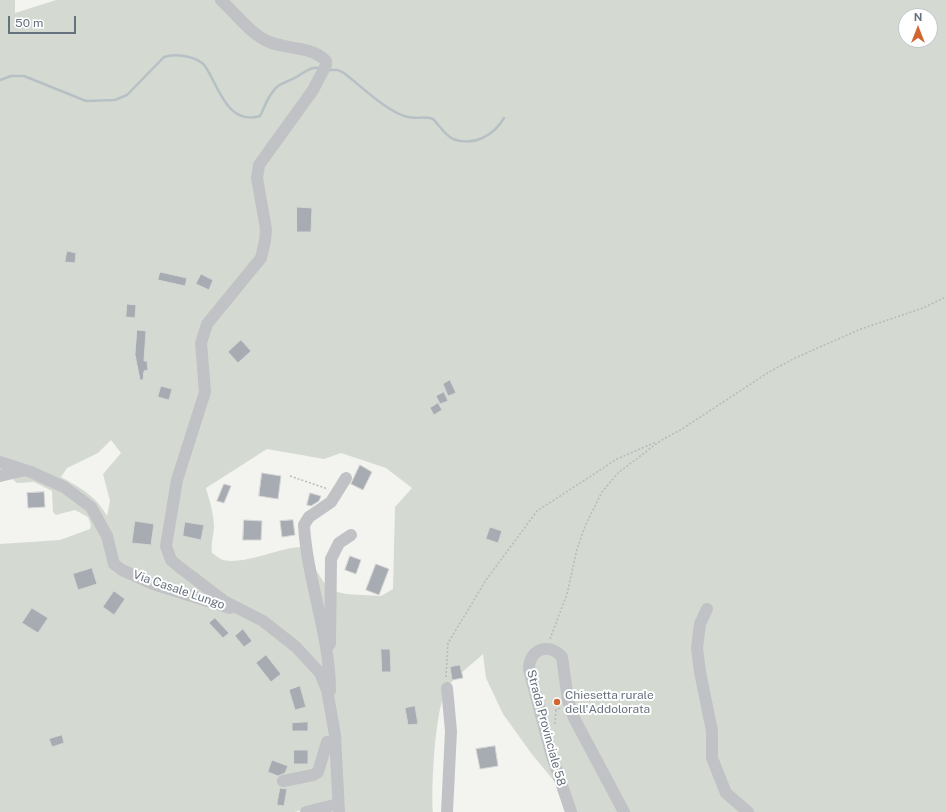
<!DOCTYPE html>
<html>
<head>
<meta charset="utf-8">
<style>
  body { margin:0 }
  #map { position:relative; width:946px; height:812px; overflow:hidden; background:#f3f4f0; font-family:"Public Sans",sans-serif }
  canvas { display:block }
  .north { position:absolute; left:898px; top:8px; width:40px; height:40px; box-sizing:border-box; background:#fff; border:1px solid #c2c6cb; border-radius:50%; rotate:0deg; font-size:11px; font-weight:700; line-height:16px; text-align:center; color:#66717e }
  .north::after { content:''; display:block; margin:auto; width:14px; height:18px; background:#d16633; clip-path:polygon(50% 0,100% 100%,50% 72%,0 100%) }
  .scale { position:absolute; left:8px; top:16px; width:68px; height:18px; box-sizing:border-box; border:2px solid #66717e; border-top:0; padding-left:5px; font-size:12px; line-height:14px; white-space:nowrap; color:#66717e; -webkit-text-stroke:3px #fff; paint-order:stroke }
</style>
</head>
<body>
<div id="map">
<canvas width="946" height="812"></canvas>
<div class="north">N</div>
<div class="scale">50 m</div>
</div>
<script>
const g = document.querySelector('canvas').getContext('2d');
g.lineJoin = 'round';
function paint(path, color) {
  g.fillStyle = color;
  g.fill(path, 'evenodd');
}
function trace(path, color, width, dash) {
  g.strokeStyle = color;
  g.lineWidth = width;
  g.lineCap = dash ? 'butt' : 'round';
  g.setLineDash(dash || []);
  g.stroke(path);
}
function label(font, color, halo, rows, align = 'center') {
  g.font = font + ' "Public Sans",sans-serif';
  g.lineWidth = 4;
  g.setLineDash([]);
  g.textBaseline = 'middle';
  g.strokeStyle = halo;
  g.fillStyle = color;
  for (const [text, x, y, turn = 0] of rows) {
    g.save();
    g.translate(x, y);
    g.rotate((+turn || 0) * Math.PI / 180);
    g.textAlign = isNaN(turn) ? turn : align;
    if (halo) g.strokeText(text, 0, 0);
    g.fillText(text, 0, 0);
    g.restore();
  }
}
const green = new Path2D(`
  M0,0H15V13L56,0H946V812H571L563,792L531,753L503,714L486,678L483,654C474,663 453,678 447,688C435,708 431,787 433,812H339L318,805L295,812H0V544L60,540L90,529L91,525L88,517L75,510L56,515L53,512L52,491L34,482L17,483L10,477L0,474ZM906,16H930V40H906ZM111,440L121,453L103,474L110,501L107,516C96,496 81,488 61,477L67,468L98,453ZM267,449L324,459L341,453L386,468L412,488L395,507L393,589L381,596L346,594L329,590L301,547C278,548 245,565 223,560C220,559 215,555 212,553C211,544 213,537 214,528C214,514 210,502 206,488Z`);
const stream = new Path2D(`
  M327,70H338L344,73C361,86 387,112 408,117C416,119 425,116 433,119C439,125 445,135 453,139C474,147 494,135 504,118
  M0,80L11,76H24L86,101L115,100L127,95L164,57C175,53 197,56 205,66C218,85 227,126 260,116C265,106 269,93 278,86C284,82 292,80 298,76C307,71 309,67 320,68`);
const building = new Path2D(`
  M297,207L312,208L311,232H297Z
  M67,251L76,253L75,263L65,262Z
  M160,272L187,278L185,286L158,280Z
  M201,274L213,280L209,290L196,284Z
  M127,304L136,305L135,318L126,317Z
  M137,330L146,331L144,361H147L148,370L144,371L143,380H140L135,355Z
  M241,340L251,351L238,363L228,352Z
  M450,380L456,393L448,396L443,384Z
  M161,386L172,389L169,400L158,397Z
  M444,392L448,401L440,404L436,396Z
  M438,403L442,410L434,415L430,408Z
  M360,465L372,472L363,490L351,484Z
  M262,473L281,476L278,499L259,496Z
  M224,484L231,486L224,503L217,501Z
  M44,492L45,507L28,508L27,493Z
  M310,493L321,496L319,501L311,506L307,505Z
  M244,520L262,521L261,540H243Z
  M293,520L295,535L282,537L280,521Z
  M135,521L154,524L151,545L132,543Z
  M185,522L204,525L201,540L183,536Z
  M490,527L502,531L498,543L486,539Z
  M350,556L361,560L356,574L345,570Z
  M376,564L389,569L379,595L366,590Z
  M92,568L97,584L78,590L73,574Z
  M114,591L125,599L114,615L103,607Z
  M32,608L48,618L38,633L22,623Z
  M215,618L229,633L223,638L209,623Z
  M243,629L252,641L244,647L235,636Z
  M381,649H390L391,672H382Z
  M266,655L281,674L271,682L256,663Z
  M460,665L463,678L452,680L450,667Z
  M300,686L306,707L295,710L289,690Z
  M415,706L418,724L408,725L405,708Z
  M308,722V731H292V723Z
  M62,735L64,743L52,747L49,739Z
  M495,746L498,766L480,769L476,749Z
  M294,750H308V764H294Z
  M272,760L288,766L285,773L278,776L268,772Z
  M280,788L287,789L284,806L277,805Z`);
const path = new Path2D(`
  M290,476L328,489
  M550,639L567,594L577,549L585,526L602,492L618,473L660,441L682,429L769,372L795,358L861,329L923,308L946,297
  M446,677L448,643L486,580L537,511L617,459L656,442
  M556,711V705
  M555,724L556,711L560,708`);
const minor = new Path2D(`
  M221,0C235,13 250,33 267,41C286,50 310,45 326,61V65L313,90L259,165L257,178L266,229L265,241L261,258L207,324L201,343L205,392L177,480L166,546L171,560L178,566L224,601L263,621L296,647L320,673L327,690L335,735L339,812
  M0,462L31,472L64,487L91,507L107,536L114,564L122,570L153,584L230,608
  M0,476L25,470
  M707,609L700,624L697,648L700,672L712,731V758L726,793L748,812
  M330,644L331,559L339,543L351,535
  M330,691C330,635 307,580 304,525L309,517L331,502L346,478
  M283,781L313,775L318,772L327,742H335
  M306,812L338,804
  M447,812L451,731L447,688
  M571,812L551,753L529,669C529,649 549,642 562,657L568,700L574,718L624,812`);
const markers = [
  [557,702,4,"#d16633"]
];
const streetNames = [
  ["Via Casale Lungo",179,590,19],
  ["Strada Provinciale 58",546,728,75]
];
const poiNames = [
  ["Chiesetta rurale",565,695],
  ["dell'Addolorata",565,709]
];
paint(green, '#d4dad2');
trace(stream, '#b7c1c5', 2.5);
paint(building, '#a6acb2');
trace(building, '#d5d5d3', 1);
trace(path, '#b7b9bc', 1.5, [2, 2]);
trace(minor, '#c0c2c5', 12);
for (const [x, y, r, color] of markers) {
  const dot = new Path2D();
  dot.arc(x, y, r, 0, 2 * Math.PI);
  g.fillStyle = color;
  g.fill(dot);
  trace(dot, '#fff', 1.5);
}
label('12px', '#66717e', '#fff', streetNames);
label('12px', '#66717e', '#fff', poiNames, 'left');
</script>
</body>
</html>
